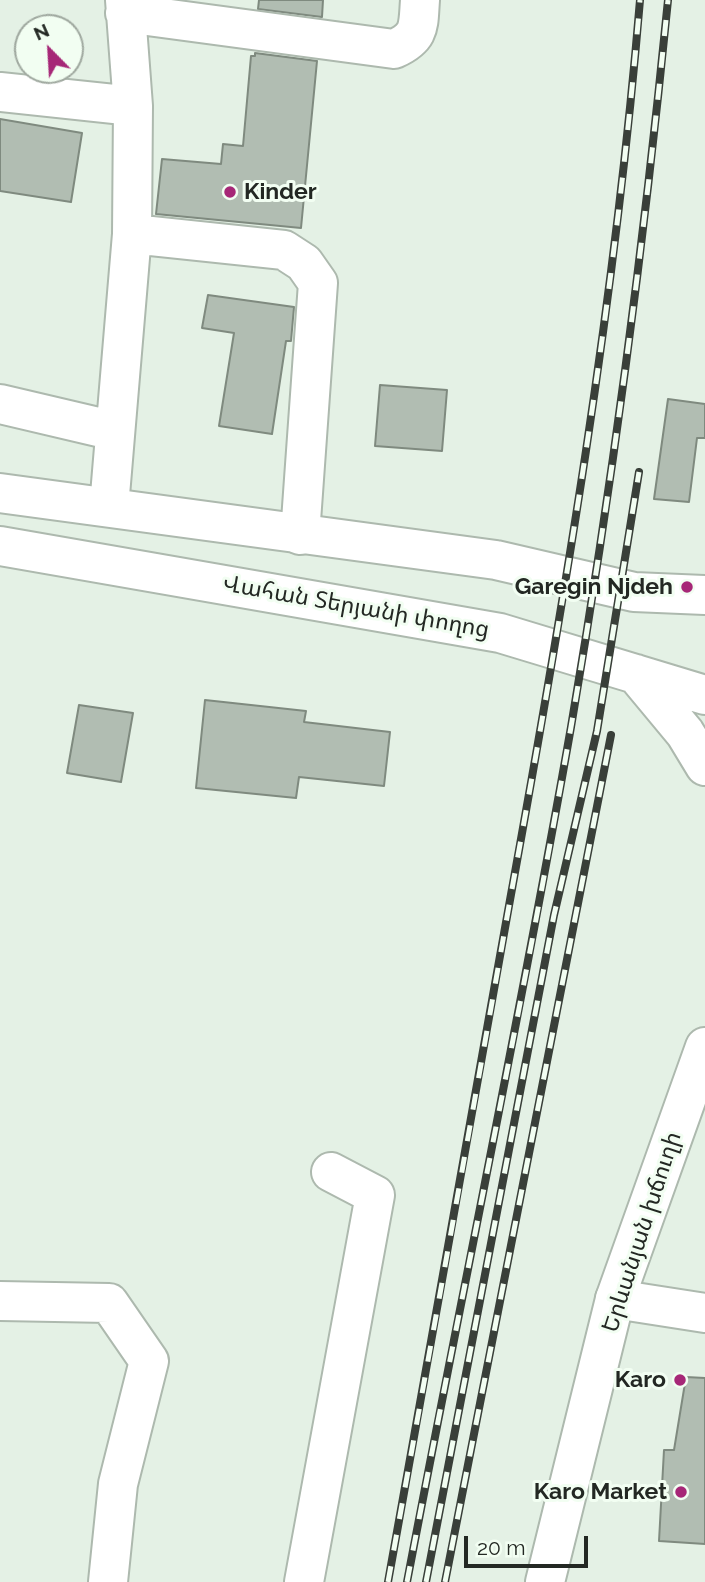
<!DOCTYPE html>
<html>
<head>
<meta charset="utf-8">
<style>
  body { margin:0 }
  #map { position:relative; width:705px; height:1582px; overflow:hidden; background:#e4f1e5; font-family:Raleway,sans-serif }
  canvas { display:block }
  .north { position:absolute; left:14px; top:14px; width:70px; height:70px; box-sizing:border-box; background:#f2fef2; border:2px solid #9fa89f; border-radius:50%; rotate:336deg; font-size:19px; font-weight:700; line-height:28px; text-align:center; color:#232823 }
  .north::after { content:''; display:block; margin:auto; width:24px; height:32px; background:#a62777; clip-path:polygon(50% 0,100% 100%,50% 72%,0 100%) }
  .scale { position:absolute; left:464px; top:1536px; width:124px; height:32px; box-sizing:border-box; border:4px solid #232823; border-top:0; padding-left:9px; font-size:21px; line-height:24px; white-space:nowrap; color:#232823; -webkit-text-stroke:5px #f2fef2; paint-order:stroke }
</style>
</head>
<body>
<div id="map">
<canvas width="705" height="1582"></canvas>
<div class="north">N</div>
<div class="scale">20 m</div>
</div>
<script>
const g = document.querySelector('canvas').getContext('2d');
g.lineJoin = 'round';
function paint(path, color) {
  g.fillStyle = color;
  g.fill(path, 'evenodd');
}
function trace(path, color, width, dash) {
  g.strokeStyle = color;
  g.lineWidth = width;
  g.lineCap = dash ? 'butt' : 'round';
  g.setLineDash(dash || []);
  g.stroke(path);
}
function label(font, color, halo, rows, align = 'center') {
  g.font = font + ' Raleway,"Noto Sans Armenian",sans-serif';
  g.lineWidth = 6;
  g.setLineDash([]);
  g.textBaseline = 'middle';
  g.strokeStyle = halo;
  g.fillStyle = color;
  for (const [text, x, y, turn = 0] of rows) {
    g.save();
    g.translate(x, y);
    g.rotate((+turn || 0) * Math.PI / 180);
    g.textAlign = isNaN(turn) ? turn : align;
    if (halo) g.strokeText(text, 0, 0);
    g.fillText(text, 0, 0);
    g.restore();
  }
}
const building = new Path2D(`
  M259,0H323L322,17L258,9Z
  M255,53L317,61L301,228L156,214L162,159L221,164L223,144L243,146L251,56H255Z
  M0,119L82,133L71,202L0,191Z
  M208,295L294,307L291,341H286L272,434L219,426L234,333L202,328Z
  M380,385L447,390L442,451L375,446Z
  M668,399L705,404V438H697L689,502L654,499Z
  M205,700L306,711L304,722L390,732L384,786L299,777L296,798L196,788Z
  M79,705L133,713L121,782L67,773Z
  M686,1377L705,1378V1544L659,1541L664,1450H674Z`);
const minor = new Path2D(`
  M125,13L394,49C421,37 418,26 420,0
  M0,92L133,106
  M132,234L284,250L304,263L318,283L300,535
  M0,404L115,431
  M109,507L132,234L133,106L125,0
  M615,1299L705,1313
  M0,1301L109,1303L149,1361L118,1484L108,1582
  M304,1582L375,1195L331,1172`);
const highway = new Path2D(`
  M0,493L496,560L634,592L705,595
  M0,546L500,633L705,695
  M636,674L685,733L705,766
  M545,1582L615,1299L705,1047`);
const rail = new Path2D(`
  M388,1582C429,1355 470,1128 510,900C564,602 615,302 640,0
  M407,1582C461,1297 521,1013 571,727C612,486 644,243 668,0
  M426,1582L554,915L597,731L639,472
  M445,1582L611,735`);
const markers = [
  [230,192,7,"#a62777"],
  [687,587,7,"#a62777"],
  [680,1380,7,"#a62777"],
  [681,1492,7,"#a62777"]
];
const poiNames = [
  ["Kinder",244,192,"left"],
  ["Garegin Njdeh",673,587],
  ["Karo",666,1380],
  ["Karo Market",667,1492]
];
const streetNames = [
  ["Վահան Տերյանի փողոց",356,607,10],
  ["Երևանյան խճուղի",642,1232,-72]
];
paint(building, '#b1bdb2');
trace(building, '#7f8a7f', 2);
trace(minor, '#adb9ae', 42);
trace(highway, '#adb9ae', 42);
trace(minor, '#fff', 38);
trace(highway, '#fff', 38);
trace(rail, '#393f39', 8);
trace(rail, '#f2fef2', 5, [16]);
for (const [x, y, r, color] of markers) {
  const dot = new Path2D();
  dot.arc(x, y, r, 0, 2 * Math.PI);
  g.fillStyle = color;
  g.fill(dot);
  trace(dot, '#f2fef2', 2.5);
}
label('bold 23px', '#232823', '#f2fef2', poiNames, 'right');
label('23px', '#232823', '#f2fef2', streetNames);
</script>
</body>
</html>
